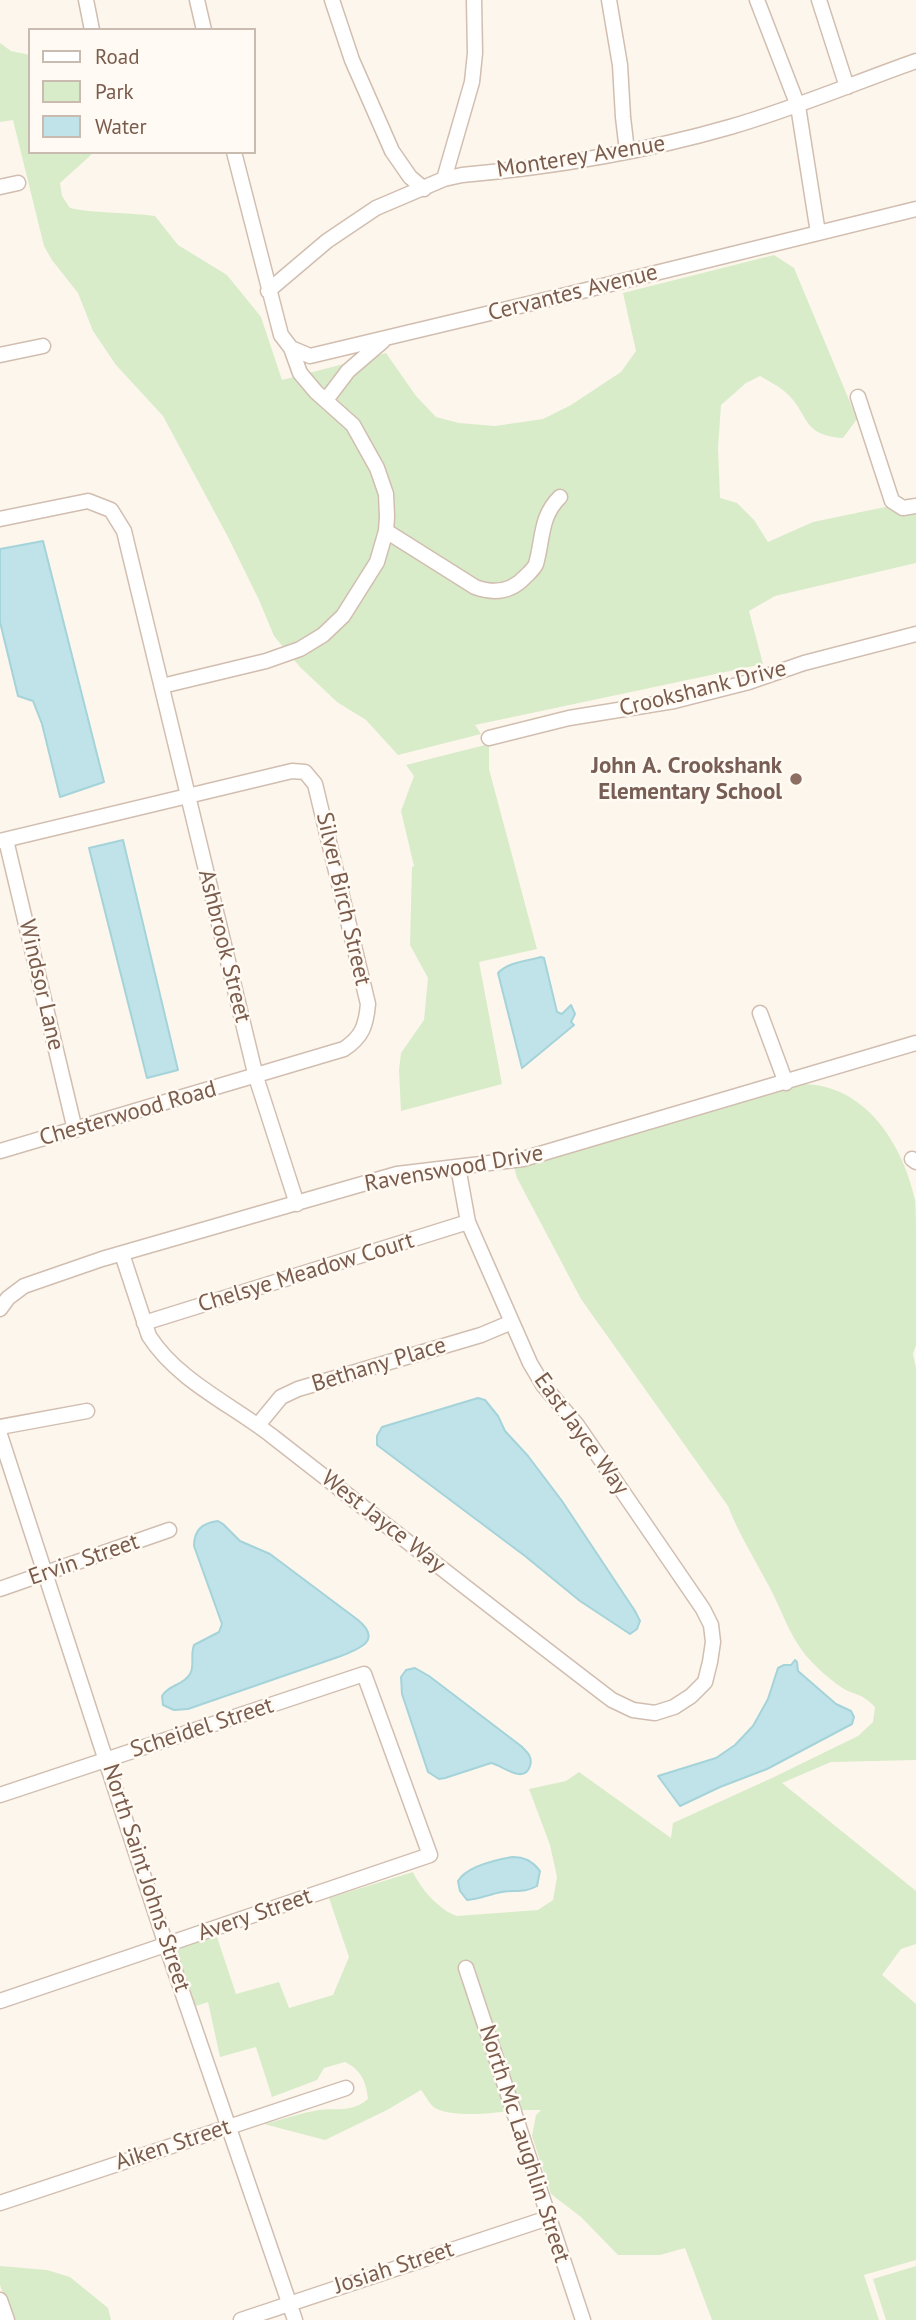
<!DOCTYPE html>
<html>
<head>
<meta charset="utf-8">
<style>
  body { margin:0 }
  #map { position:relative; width:916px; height:2320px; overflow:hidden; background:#fdf6ec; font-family:"PT Sans",sans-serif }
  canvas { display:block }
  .legend { position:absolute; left:28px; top:28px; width:228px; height:126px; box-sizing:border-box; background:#fffaf3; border:2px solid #cabbb1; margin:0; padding:9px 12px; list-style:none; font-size:21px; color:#7a5c4d }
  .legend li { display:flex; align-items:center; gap:14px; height:35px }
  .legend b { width:35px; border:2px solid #cabbb1 }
</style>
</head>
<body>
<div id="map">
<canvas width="916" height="2320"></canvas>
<ul class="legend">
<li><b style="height:9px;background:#fff"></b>Road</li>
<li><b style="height:19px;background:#d8ecc9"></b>Park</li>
<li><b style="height:19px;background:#bfe3e8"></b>Water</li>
</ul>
</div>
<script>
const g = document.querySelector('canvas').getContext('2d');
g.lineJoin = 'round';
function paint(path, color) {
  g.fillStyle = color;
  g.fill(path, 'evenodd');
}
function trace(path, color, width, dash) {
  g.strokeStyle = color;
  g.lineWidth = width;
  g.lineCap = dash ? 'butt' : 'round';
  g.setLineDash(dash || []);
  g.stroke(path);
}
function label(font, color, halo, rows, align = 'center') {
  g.font = font + ' "PT Sans",sans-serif';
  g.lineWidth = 5;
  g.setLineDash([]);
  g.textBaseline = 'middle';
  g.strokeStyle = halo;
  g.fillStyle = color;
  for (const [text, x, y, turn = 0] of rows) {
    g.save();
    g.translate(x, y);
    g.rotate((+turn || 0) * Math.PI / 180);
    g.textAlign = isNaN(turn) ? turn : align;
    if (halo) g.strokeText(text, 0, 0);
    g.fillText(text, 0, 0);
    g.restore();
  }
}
const green = new Path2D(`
  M0,43L11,51L30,55V152H92L91,155L60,183L62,196L70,208C98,214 127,212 155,216L178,245L227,275L261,317L282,380L386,353L416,396L436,417L459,423L495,426L543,419L571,405L621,372L636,351L623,293L774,255L794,268L857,419L843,438C799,435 810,412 784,391C777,385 768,381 760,376L746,383L721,405L718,448L720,498L737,503L754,520L768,542L813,522L890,506L899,512H916V563L775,596L749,611L763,664L475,725L481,734L398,755L366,720L337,702L300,667L274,636L259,600L228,537L163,416L116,365L93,331L78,293L52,260L44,246L13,120L0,122Z
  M489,744V769L537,949L479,962L502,1084L401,1111L399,1070L401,1053L424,1020L428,978L410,945L412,867L414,866L401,811L414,776L406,765Z
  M802,1084C865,1084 903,1144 915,1200C916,1213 916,1229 916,1243C916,1277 916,1311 916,1345L913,1354L916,1368V1760L831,1762L782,1783L916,1891V1944L901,1949L882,1975L916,2004V2260L864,2275L879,2320H712L685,2248L660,2255H618L581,2217L551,2194L532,2136L536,2115L541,2110H518L469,1962L460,1964L508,2111C492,2114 450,2117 435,2108C430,2105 425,2095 421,2090L387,2110L325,2140L264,2124C280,2120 297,2114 314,2111C334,2106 349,2115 368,2099C366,2081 361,2070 345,2062L324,2068L317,2080L272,2097L256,2047L220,2057L208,2002L193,2007L173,1948L216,1934L236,1994L279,1982L289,2008L333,1995L349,1957L329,1898L413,1872C420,1888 440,1911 457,1916L538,1910L553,1900L557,1877L550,1845L529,1789L566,1781L579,1772L671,1838L673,1823L772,1778L858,1736L873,1722L875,1707C864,1696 861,1696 848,1691C837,1686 818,1669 810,1660C791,1640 783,1613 770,1588C756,1561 739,1535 728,1506L581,1299L517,1178L514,1167Z
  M0,2266L47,2270L70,2277L108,2308L111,2320H12L0,2285Z
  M916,2266V2320H886L873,2279Z`);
const water = new Path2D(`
  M43,541L104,782L60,797L42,724L33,701L18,696L0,622V549Z
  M123,840L178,1070L147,1078L89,848Z
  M541,957L544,958L557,1012L562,1014L571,1005L575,1014L571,1022L574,1025L522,1068L498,973C508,962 527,961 541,957Z
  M478,1398L485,1400L498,1416L505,1431L528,1456L562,1501L635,1611L640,1621L637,1629L630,1634L580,1601L525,1556L377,1445V1436L382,1427Z
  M218,1521L223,1524L240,1541L270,1554L358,1620C382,1640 361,1648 341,1656L188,1709L174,1710L163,1705L162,1696C169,1684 183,1686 190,1674C195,1666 190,1655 194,1645L219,1632L222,1624L194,1546C194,1530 202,1523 218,1521Z
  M795,1660L797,1662L798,1671L836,1704L851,1711L854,1717L852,1724L767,1769L720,1787L680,1806L658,1776L716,1758L735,1745L753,1726L768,1699L778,1668L784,1665H791Z
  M415,1668L429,1676L521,1746C527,1752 533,1757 530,1766C524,1785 502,1765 491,1763L445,1778L439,1779L428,1772L402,1694L401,1677L406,1670Z
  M512,1857C525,1857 532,1861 540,1871L537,1886C525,1893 515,1890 502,1892C490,1894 479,1899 467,1900L460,1891L458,1881C467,1866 495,1860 512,1857Z`);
const minor = new Path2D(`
  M86,0L92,30
  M197,0L204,30
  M332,0L352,60L392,151L410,177L424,189
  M609,0L620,65L623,117L627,151
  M757,0L798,106L818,233
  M819,0L847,87
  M234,152L281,335L291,348L310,356L570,294L916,209
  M444,179L472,82L475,53L474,0
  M0,187L18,183
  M268,291L327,241L376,208L444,179L462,175C552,167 643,152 730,127C793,109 854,83 916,61
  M0,355L43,346
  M858,397L892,501L903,508L916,506
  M326,400L348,371L383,341
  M0,519L88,501L111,510L124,531L256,1077L297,1204
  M386,531L475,587C494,594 511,592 525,577C529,573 534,569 536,564C543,540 540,516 560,497
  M162,686L266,661L300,649L323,635L343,616L377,562L386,531L387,517L386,494L377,468L353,425L316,392L300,373L291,348
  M489,738L569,718L674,701L749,682L804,663L916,634
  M6,840L75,1130
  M0,841L292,771L305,772L315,784L368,1004C366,1026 362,1037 344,1049L0,1151
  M760,1013L786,1083
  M912,1159L916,1162
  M122,1254L149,1336C178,1381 231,1404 272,1436C385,1524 498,1613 612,1700L633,1710L655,1713L674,1707L691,1696L705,1682L710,1662L713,1642L711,1625L703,1609L577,1425L543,1385L530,1363L468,1222L458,1167
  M0,1309L8,1298L24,1286L102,1259L397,1174L523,1159L916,1043
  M144,1323L468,1222
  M258,1425L281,1397L298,1389L481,1335L512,1322
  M0,1427L87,1411
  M0,1435L166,1945L295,2320
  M0,1589L169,1530
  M0,1795L364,1674L430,1855L0,2001
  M466,1968L583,2320
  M0,2203L346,2088
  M0,2300L7,2320
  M241,2320L548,2218`);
const markers = [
  [796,779,7,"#8d6e63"]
];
const streetNames = [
  ["Monterey Avenue",581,157,-9],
  ["Cervantes Avenue",573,293,-14],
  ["Crookshank Drive",703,689,-14],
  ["Silver Birch Street",343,899,77],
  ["Ashbrook Street",224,946,76],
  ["Windsor Lane",41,985,77],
  ["Chesterwood Road",128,1114,-16],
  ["Ravenswood Drive",454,1169,-10],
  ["Chelsye Meadow Court",306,1273,-17],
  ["Bethany Place",379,1365,-17],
  ["East Jayce Way",581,1434,54],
  ["West Jayce Way",383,1522,38],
  ["Ervin Street",84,1560,-19],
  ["Scheidel Street",202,1728,-18],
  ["North Saint Johns Street",146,1878,72],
  ["Avery Street",255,1915,-19],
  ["North Mc Laughlin Street",524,2144,72],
  ["Aiken Street",173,2145,-18],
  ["Josiah Street",394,2268,-18]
];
const educationNames = [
  ["John A. Crookshank",782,766],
  ["Elementary School",782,792]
];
paint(green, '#d8ecc9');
paint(water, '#bfe3e8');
trace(water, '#a5d3da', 2);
trace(minor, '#d1beb0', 17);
trace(minor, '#fff', 14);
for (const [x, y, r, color] of markers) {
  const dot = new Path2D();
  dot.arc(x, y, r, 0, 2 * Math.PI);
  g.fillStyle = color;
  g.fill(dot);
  trace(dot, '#fffaf3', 2.5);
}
label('23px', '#7a5c4d', '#fffaf3', streetNames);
label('bold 23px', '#785e54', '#fffaf3', educationNames, 'right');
</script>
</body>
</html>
